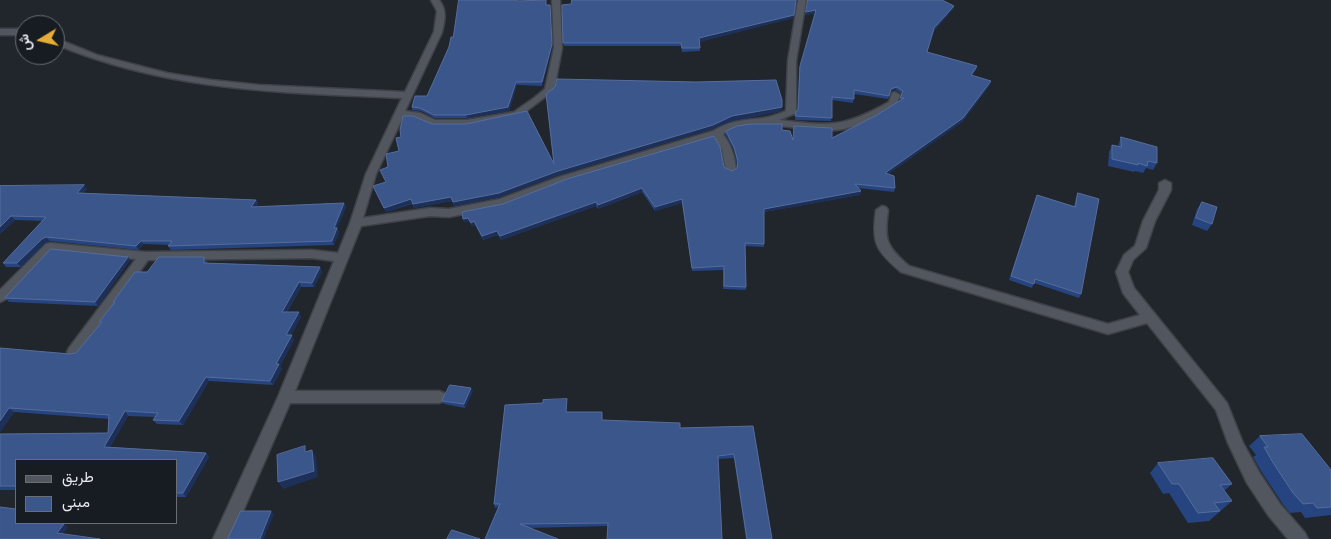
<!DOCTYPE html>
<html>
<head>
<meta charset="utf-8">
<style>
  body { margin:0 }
  #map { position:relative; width:1331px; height:539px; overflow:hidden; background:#21252c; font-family:Overpass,Vazirmatn,sans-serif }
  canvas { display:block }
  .legend { position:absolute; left:15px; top:459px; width:162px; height:65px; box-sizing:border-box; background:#171b22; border:1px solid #6a6d74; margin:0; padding:6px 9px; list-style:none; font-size:15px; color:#e6e8ee }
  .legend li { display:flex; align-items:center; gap:10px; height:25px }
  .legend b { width:25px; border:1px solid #6a6d74 }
  .north { position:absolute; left:15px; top:15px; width:50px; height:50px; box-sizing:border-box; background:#171b22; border:1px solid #6a6d74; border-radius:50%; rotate:261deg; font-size:14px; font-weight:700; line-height:20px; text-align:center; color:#e6e8ee }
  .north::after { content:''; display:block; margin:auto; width:18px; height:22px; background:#e5ad35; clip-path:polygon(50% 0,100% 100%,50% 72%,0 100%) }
</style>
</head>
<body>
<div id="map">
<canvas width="1331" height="539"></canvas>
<ul class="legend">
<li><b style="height:6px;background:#52575f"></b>طريق</li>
<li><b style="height:14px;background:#3b568b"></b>مبنى</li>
</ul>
<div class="north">ش</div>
</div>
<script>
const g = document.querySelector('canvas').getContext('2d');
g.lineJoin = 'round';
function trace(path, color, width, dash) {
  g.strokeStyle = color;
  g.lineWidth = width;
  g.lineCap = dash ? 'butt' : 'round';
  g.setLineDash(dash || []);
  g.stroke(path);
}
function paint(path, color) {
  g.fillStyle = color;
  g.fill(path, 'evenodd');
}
const minor = new Path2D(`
  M431,0H439C447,10 445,20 442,32L405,111L420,113L435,120H467L514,112L534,98L545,89L554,48L552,0H560L562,48L554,90L520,116L467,126H433L415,118L403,117L376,174L363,218L430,208L449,209L500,199L559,177L713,131C734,119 742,121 763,118C770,117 779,114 786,111L788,61L798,0H806L796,61V113L779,120C832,126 842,128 889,102L892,93L895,92L900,95L896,105C878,116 859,128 836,130C798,133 758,114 723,134C731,145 735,156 736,170L731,173L726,170L722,150L715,137L567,181L503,206L449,217L430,216L361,226L295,391H439L444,393L446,397L444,401L439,403H290L231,539H213L278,397L334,261L312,258L148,260L79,356L74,357L69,356L67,352L69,348L136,259L53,251C41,264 15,297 0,302V290L46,244L50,243L145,252L312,250L338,253L350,223L366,174L402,98C280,92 170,92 55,44V38L97,55L167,73L211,80L259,85L405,92L434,32L437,11Z
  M0,29H25V35H0Z
  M1165,180L1171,183V190L1155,221L1146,248L1133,260L1128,272L1134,288L1227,403L1243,443L1259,472L1280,504L1305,533L1308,539H1288L1268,515L1247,483L1228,443L1216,410L1147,323L1108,334L901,272C876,251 871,243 876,210L882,206L886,207L888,210C884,240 886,246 909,266L1108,324L1140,315L1123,293L1116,272L1124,255L1135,246L1143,221L1159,190V183Z`);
const wall = new Path2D(`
  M797,0L793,18L699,42L700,51L682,52L681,46H564L562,5Z
  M808,0L954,6L953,9L934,31L927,52L977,66L976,70L972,75L990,85L962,122L888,174L895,188L894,192L858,188L861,191L860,195L764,212V247L745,246L746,290L723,289V270L692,271L682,203L655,211L642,192L598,209L596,206L501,240L498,235L483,240L475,225L472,226L469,221L464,222L462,212L724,167L732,171L737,168V165L734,150L726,135V131L782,130L793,139L832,138L877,115L900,101L902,94L896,90L890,92L888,99L854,94L853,103L832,100L831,121L795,120L796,112L798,110L799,69L815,13L805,15Z
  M518,1L546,5L552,48L542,86L517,85L509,111L467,118H435L421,111L412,110V107L427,96L453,37Z
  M546,94L781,111L777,112L732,121L712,129L558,175L499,197L454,206L452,201L414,208L412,204L386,212L373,186L385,183L388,167L399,151L401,137L432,124L554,164Z
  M1121,137L1157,163L1153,170L1146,168L1143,173L1135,171L1134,172L1108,166L1109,152L1112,145L1118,146Z
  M0,186L87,189L83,193L256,200L258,203L256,207L344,203L346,207L337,228L339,232L334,245L171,250L168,246L169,245L143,244L139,250L50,241L45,243L21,267H6L3,263L43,221L15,220L0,234Z
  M1078,193L1081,294L1079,298L1034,283L1032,288L1009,280L1037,195L1074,206L1076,197Z
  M1202,202L1212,224L1207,231L1192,225L1197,209Z
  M128,257L130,260L98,306L9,302L5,298Z
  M207,261V263L320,267L322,272L314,287H301L287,312L301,317L291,335L294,340L280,366L282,369L273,385L209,381L183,425L157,424L153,420L155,417L128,416L110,447L206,453L209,457L186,497H176V460H16V490H0V434L108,433L109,419L14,412L0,432V348L70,354L76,353L101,324L99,322L114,304L113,302L147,272Z
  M473,391L465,408L444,404L442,401Z
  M567,403L566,412L602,416V420L680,428L753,426L772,539H746L734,458L718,459L608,526L528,528L485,539L498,507L495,508L494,504Z
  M1260,436L1331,470V515L1305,518L1301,512L1290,513L1282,503L1261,471L1253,457L1256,455L1249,446Z
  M1158,463L1232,484L1224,491L1232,501L1209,521L1188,523L1169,493L1163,494L1150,473Z`);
const shadedWall = new Path2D(`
  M797,0L793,18L699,42V38Z
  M954,6L953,9L934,31V28Z
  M550,8L552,48L542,86V82Z
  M816,10L815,13L805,15L806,12Z
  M991,81L990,85L962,122L884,177L885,173Z
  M516,82L517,85L509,111L467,118L466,115Z
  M897,87L896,90L890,92L888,99L891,89Z
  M782,107L781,111L777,112L732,121L712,129L558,175L499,197L454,206L453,202L558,171L732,116Z
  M84,185L87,189L80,197L77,193Z
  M642,188V192L598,209V205Z
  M861,191L860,195L764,212V209Z
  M451,197L452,201L414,208L413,204Z
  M411,199L413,203L386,212L384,208Z
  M682,199V203L655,211V207Z
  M256,200L258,203L253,211L251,207Z
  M596,202V206L501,240L500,236Z
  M344,203L346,207L337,228L339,232L334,245L332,241L334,228Z
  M11,216L15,220L0,234V227Z
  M468,218L469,221L464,222L463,219Z
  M474,221L475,225L472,226L471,223Z
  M497,231L498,235L483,240L482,236Z
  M46,237L50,241L45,243L21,267L17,263L42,239Z
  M141,241L143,244L139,250L136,246Z
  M128,257L130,260L98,306L95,302Z
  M320,267L322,272L314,287L312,283Z
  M299,282L301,287L284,316L282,312Z
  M299,312L301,317L289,339L286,335Z
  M292,335L294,340L280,366L282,369L273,385L270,381L276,364Z
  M206,377L209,381L183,425L179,421Z
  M471,388L473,391L465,408L464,404Z
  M9,408L14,412L0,432V421Z
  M125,411L128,416L108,451L104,447Z
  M312,450L316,457L318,477L283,489L278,482Z
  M206,453L209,457L186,497L183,493Z
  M271,511L274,514L264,539H260Z
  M64,524L68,527L61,536L57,533Z`);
const building = new Path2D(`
  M459,0H517V1L546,0V5H550L552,44L542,82H516L508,107L466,115H434L420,108L412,107L415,96H427L449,47L451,37H453Z
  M572,0H796L794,15L699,38L700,48H682L681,43H563L562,5L571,4Z
  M808,0H942L954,6L934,28L927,52L977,66L971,75L991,81L963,118L885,173L894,176L895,188L855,184L861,191L764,209V244L745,243L746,287L724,286V266L692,268L682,199L655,207L642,188L598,205L596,202L500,236L497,231L482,236L474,221L471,223L468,218L463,219L462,212L503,204L567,179L714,136L720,147L724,167L732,171L737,168L738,161L734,147L726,131L737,126L751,124H782V130L790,131L793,140L794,126L832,128V138L877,115L904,98H900L903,91L897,87L891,89L889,96L854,90V99L832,97V118L795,116L796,112L798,109L800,66L816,10L806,12Z
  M557,79L696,82L776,80L782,100V107L777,108L732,116L713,125L558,171L499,193L453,202L451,197L413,204L411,199L384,208L373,186L386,182L380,170L388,167L386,154L399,151L396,138L401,137L400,130L403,116H413L432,124H466L527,111L554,164L546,94L555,87Z
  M1121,137L1157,147V163L1148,161L1147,166L1138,163V165L1112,159V145L1121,147Z
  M84,185L77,193L256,200L251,207L344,203L334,228H337L332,241L168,246L172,241H141L136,246L46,237L42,239L17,263H3L46,217L11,216L0,227V186Z
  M1078,193L1099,199L1081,294L1035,279L1034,284L1011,276L1037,195L1075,207Z
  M1202,202L1217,207L1212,224L1196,218Z
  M51,249L128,257L95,302L5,298Z
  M159,257H204V263L320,267L312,283L299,282L282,312H299L286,335H292L276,364H279L270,381L206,377L179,421L153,420L158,413L125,411L104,447L206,453L183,493H176V460H16V486H0V434L108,433L109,415L9,408L0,421V348L70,354L76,353L102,322H99L115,302H113L135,272H147Z
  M450,385L471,388L464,404L442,401Z
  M567,399L566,412H602V420L680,423V428L753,426L772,539H747L734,454L718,456L722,539H607L608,523L520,524L558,539H485L500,504H494L505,405L543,403V400Z
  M1302,434L1331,470V507L1317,508L1313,503L1303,504L1293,493L1272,461L1264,447H1268L1260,436Z
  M305,446V452L312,450L314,471L278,482L277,455Z
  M1213,458L1232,484L1220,485L1232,501L1214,503L1220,511L1198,513L1179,484H1172L1158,463Z
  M0,507L16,509V523H56L64,524L57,533L100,539H0Z
  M241,511H271L260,539H228Z
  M452,530L480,539H447Z`);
trace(minor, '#3f4248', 3);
paint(minor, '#52575f');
paint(wall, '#26447f');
paint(shadedWall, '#1c3059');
paint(building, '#3b568b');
trace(building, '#566d9b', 1);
</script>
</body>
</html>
